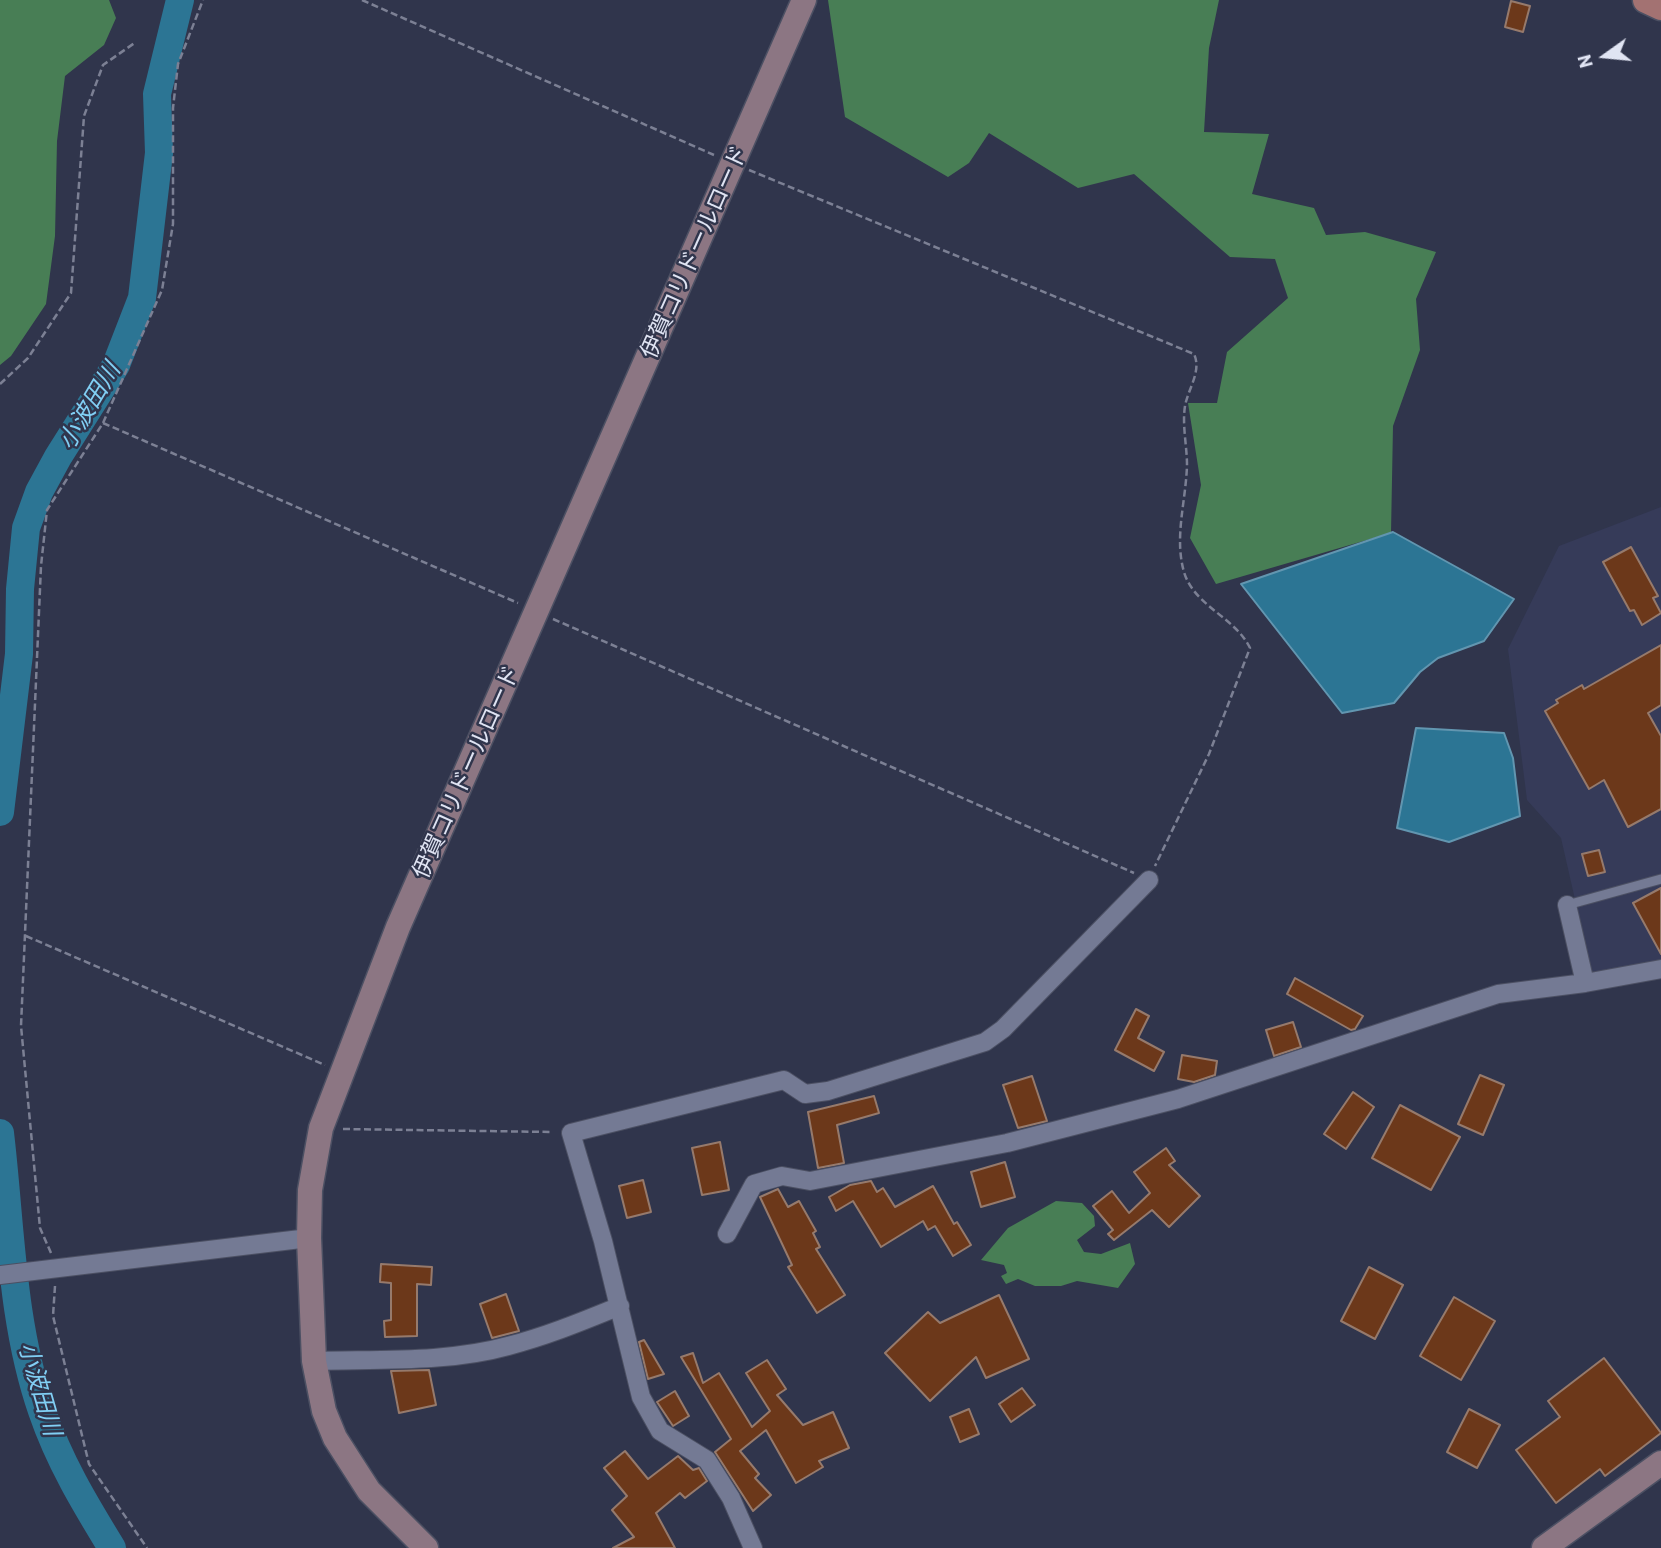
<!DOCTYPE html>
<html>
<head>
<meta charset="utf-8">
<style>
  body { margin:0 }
  #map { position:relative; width:1661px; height:1548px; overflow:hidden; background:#30354c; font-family:Barlow,sans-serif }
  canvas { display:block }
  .north { position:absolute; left:1570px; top:21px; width:70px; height:70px; -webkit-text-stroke:5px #30354c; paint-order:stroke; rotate:255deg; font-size:19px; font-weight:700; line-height:28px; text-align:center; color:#e0e4f3 }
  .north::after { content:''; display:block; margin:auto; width:24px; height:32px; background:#e0e4f3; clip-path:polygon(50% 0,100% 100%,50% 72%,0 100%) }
</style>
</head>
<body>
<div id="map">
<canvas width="1661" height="1548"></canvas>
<div class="north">N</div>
</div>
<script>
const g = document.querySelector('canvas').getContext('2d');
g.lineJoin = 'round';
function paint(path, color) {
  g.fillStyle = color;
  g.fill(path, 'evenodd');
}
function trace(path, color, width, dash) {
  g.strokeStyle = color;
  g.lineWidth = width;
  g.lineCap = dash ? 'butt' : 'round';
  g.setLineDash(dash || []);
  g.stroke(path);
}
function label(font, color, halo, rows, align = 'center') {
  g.font = font + ' Barlow,"Noto Sans JP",sans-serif';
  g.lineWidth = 5;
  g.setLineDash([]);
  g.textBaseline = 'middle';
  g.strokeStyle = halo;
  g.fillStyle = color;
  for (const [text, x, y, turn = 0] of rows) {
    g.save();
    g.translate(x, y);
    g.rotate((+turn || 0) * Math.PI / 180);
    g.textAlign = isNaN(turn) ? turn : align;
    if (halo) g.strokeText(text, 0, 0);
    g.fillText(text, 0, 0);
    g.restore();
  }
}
const built = new Path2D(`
  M1661,507V960L1592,974L1561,838L1527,800L1508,649L1559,546Z`);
const forest = new Path2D(`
  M0,0H109L116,18L104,45L65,76L57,141L55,236L46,304L11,356L0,365Z
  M828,0H1219L1209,48L1204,132L1269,134L1252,194L1314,208L1326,235L1365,232L1436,252L1416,299L1420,350L1393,426L1391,533L1216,584L1190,538L1201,485L1188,403H1217L1227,352L1288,298L1275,259L1230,257L1134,174L1078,188L989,133L969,163L948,177L845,117Z
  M1056,1201L1082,1203L1094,1216L1095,1226L1077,1240L1084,1252L1101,1254L1130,1243L1135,1264L1118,1288L1077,1281L1061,1286H1035L1018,1279L1006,1284L1001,1276L1007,1273L1004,1265L981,1260L1008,1228Z`);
const water = new Path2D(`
  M1393,532L1514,599L1484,641L1438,658L1420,672L1394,703L1342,713L1241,584Z
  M1416,728L1504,733L1513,758L1520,816L1449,842L1397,828Z`);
const river = new Path2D(`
  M0,812L19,654L20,589L26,528L39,492L58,457L116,365L142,298L159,153L157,94L180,0
  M0,1133C11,1226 11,1321 42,1411C59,1461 85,1504 112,1548`);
const building = new Path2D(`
  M1511,1L1530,6L1523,32L1505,27Z
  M1631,547L1658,596L1653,598L1661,613L1642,625L1634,610L1630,611L1603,562Z
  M1661,645V705L1648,713L1661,736V809L1628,827L1604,780L1589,789L1545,711L1558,703L1556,700L1582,685L1584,689Z
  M1599,850L1605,872L1588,876L1582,854Z
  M1661,888V954L1633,903Z
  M1295,978L1363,1016L1355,1029L1351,1030L1287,994Z
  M1136,1009L1149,1016L1138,1038L1164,1052L1154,1071L1115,1050Z
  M1293,1022L1301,1047L1274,1056L1266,1030Z
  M1182,1055L1217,1061L1215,1075L1194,1082L1178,1079Z
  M1480,1075L1504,1085L1483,1135L1458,1124Z
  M1032,1076L1047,1121L1018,1128L1003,1085Z
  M1353,1092L1374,1107L1346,1149L1324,1134Z
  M874,1096L879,1113L837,1125L844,1163L818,1168L808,1112Z
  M1400,1105L1460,1137L1431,1190L1372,1158Z
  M720,1142L729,1190L702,1195L692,1148Z
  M1166,1148L1175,1161L1169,1165L1200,1196L1169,1227L1152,1210L1114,1240L1108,1234L1113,1230L1093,1206L1112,1191L1129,1213L1150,1193L1134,1172Z
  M1005,1162L1015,1197L981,1207L971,1172Z
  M643,1180L651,1212L627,1218L619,1186Z
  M871,1181L877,1192L883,1188L895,1207L933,1186L954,1224L957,1222L971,1245L953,1256L935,1226L928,1230L923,1221L881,1247L853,1201L836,1211L829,1197L850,1185Z
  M778,1189L788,1207L799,1201L816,1231L813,1233L820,1247L816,1249L845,1295L817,1313L788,1267L792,1265L760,1197Z
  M381,1264L432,1267L431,1285L417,1284V1336L385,1337L384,1321L391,1320V1283L380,1282Z
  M1369,1267L1403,1285L1375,1339L1341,1321Z
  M506,1294L519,1331L492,1338L480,1304Z
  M999,1295L1029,1359L986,1378L976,1357L930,1401L885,1353L928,1312L940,1323Z
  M1454,1297L1495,1321L1461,1380L1420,1356Z
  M644,1340L664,1374L648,1379L639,1342Z
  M693,1353L703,1383L719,1373L752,1427L770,1411L746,1373L767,1360L786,1389L777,1395L803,1425L833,1412L849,1448L819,1461L823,1467L796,1483L766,1430L740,1451L759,1474L755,1478L771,1495L753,1511L715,1452L731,1439L681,1357Z
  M1604,1358L1661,1433L1605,1476L1600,1469L1556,1503L1516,1450L1560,1417L1548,1401Z
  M429,1370L436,1405L399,1413L391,1371Z
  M1022,1388L1035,1405L1011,1422L999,1404Z
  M675,1391L689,1416L673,1426L657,1402Z
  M969,1409L979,1434L960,1442L950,1417Z
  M1469,1409L1500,1425L1477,1468L1447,1452Z
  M625,1451L648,1479L678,1456L693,1470L699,1468L707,1481L685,1498L680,1493L656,1513L675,1548H613L634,1537L612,1510L627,1496L604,1468Z`);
const path = new Path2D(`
  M362,0L714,155
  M749,170L1194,354C1202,371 1188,389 1185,406C1182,425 1187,446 1187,465C1186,501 1174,537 1184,572C1194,606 1235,617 1250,648L1209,754L1155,866
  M0,384L28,358L71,293L84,116L103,65L136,42
  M103,423L518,603
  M553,619L1134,873
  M26,936L325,1065
  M343,1129L553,1132
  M51,1253L40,1228L21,1026L41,566L47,510L103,423L162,290L173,224V108L178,64L203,0
  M55,1286L53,1316L89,1464L147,1548`);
const lane = new Path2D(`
  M1567,905L1661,879`);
const street = new Path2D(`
  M1567,905L1585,983
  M727,1234L754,1184L782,1176L810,1181L1007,1143L1178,1099L1498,994L1585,983L1661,969
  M0,1275L309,1238
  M314,1361C377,1359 447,1363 508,1346C547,1336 583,1321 620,1306
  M753,1548L731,1498L707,1460L660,1431L641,1397L603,1241L571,1133L784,1080L805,1094L828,1091L985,1042L1003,1029L1149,880`);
const secondary = new Path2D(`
  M426,1548L369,1491L335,1438L324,1411L314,1361L309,1238L310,1190L321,1128L398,927L804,0
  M1544,1548L1661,1463`);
const primary = new Path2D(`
  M1646,0L1661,7`);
const streetNames = [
  ["伊賀コリドールロード",694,252,-66],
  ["伊賀コリドールロード",466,772,-66]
];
const waterNames = [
  ["小波田川",89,406,-59],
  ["小波田川",40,1389,74]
];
paint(built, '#363b59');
paint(forest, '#487e55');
paint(water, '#2c7594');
trace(water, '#6296b0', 2);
trace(river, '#2c7594', 28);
paint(building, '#6c381a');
trace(building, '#967a6c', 2);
trace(lane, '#4c5063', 11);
trace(street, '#4c5063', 20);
trace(secondary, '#4c5063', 27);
trace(primary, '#4c5063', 29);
trace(path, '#7c8094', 2.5, [7, 3.5]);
trace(lane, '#747a94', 9);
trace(street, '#747a94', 18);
trace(secondary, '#8c7683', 24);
trace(primary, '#a37272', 26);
label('23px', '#e0e4f3', '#30354c', streetNames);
label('italic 24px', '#81cff4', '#30354c', waterNames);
</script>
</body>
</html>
